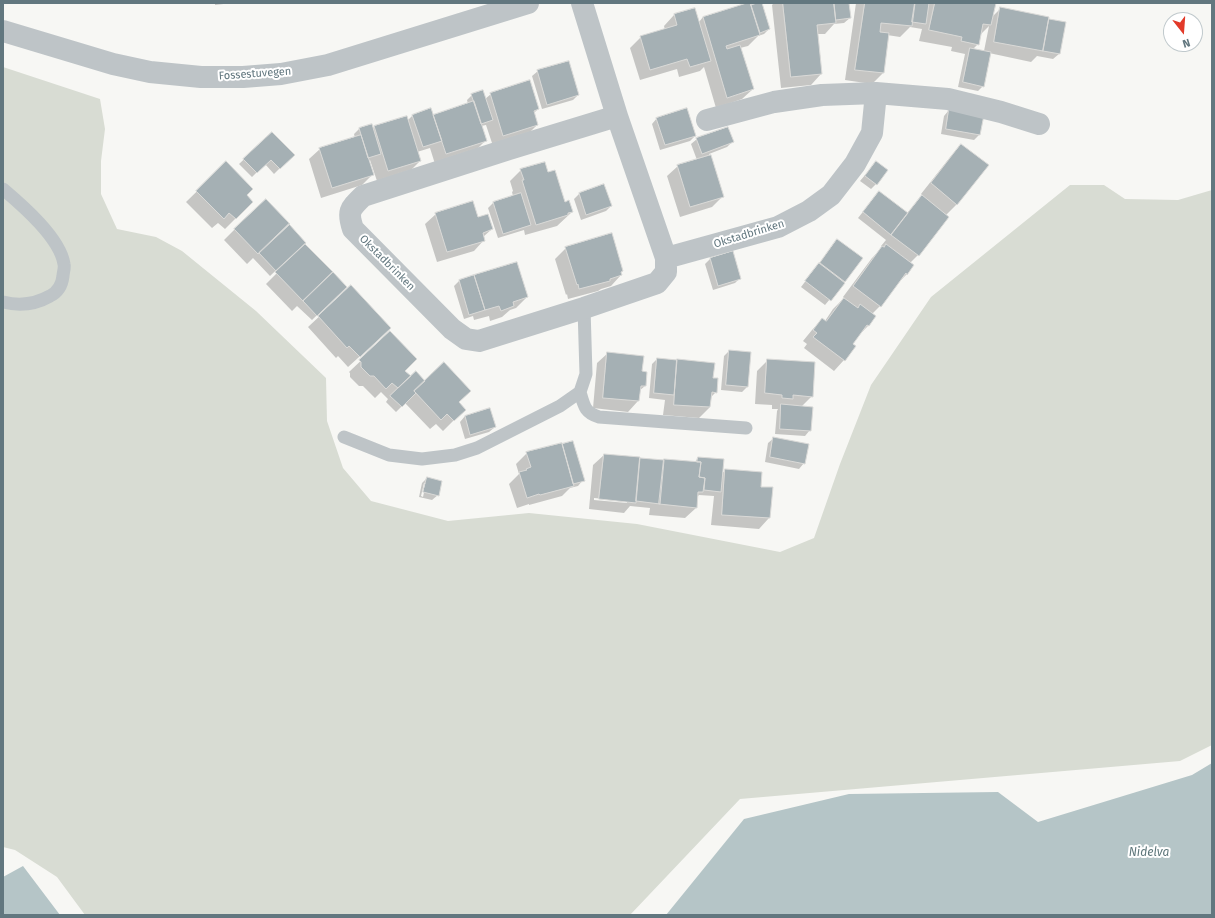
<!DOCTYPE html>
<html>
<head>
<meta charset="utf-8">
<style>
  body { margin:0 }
  #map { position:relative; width:1215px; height:918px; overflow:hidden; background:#f7f7f4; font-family:"Fira Sans",sans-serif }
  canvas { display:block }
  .frame { position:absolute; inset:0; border:4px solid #62777f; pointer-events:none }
  .north { position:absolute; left:1163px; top:12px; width:40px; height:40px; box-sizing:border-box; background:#fff; border:1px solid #c0c9cc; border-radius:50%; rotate:163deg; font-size:11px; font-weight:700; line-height:16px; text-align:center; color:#62777f }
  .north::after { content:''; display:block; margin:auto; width:14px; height:18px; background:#e23a29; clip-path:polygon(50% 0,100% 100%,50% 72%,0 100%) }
</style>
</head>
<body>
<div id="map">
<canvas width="1215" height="918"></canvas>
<div class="frame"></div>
<div class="north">N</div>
</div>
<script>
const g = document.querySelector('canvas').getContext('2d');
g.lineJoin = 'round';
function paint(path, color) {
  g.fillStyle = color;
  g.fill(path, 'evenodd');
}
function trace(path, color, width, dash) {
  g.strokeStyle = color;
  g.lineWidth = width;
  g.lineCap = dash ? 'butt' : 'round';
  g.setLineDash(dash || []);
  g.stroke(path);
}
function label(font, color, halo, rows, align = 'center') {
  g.font = font + ' "Fira Sans",sans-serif';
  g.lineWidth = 4;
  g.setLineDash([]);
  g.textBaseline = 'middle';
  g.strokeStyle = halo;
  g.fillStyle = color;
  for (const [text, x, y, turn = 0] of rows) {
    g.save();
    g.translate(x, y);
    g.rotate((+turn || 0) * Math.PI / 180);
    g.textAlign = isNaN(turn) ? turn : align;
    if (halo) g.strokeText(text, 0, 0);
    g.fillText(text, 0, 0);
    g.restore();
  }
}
const green = new Path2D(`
  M3,67L100,99L105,129L101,161V194L117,229L156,237L182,251L256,311L326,378L327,421L343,468L371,501L448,521L529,513L637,524L780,552L814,538L840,464L871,385L931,297L1070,185H1104L1125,199L1178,200L1212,190V745L1180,761L740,799L630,915H85L57,877L15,850L3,847Z`);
const water = new Path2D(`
  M1212,763V915H666L744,819L849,794L998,792L1038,822L1192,775Z
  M23,866L60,915H3V877Z`);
const shadow = new Path2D(`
  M215,3H232L215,5Z
  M761,3L769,29L764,34L758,36L748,46L740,48L753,89L742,99L716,108L704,67L700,71L679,77L677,69L640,80L630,48L641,37L665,30L664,26L674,15L695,9L699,22L703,17L750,7Z
  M774,3H848L850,18L844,23L834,24L825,34H817L821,74L811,85L781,88L772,5Z
  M856,3H928V5L930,3H995L992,17L1001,8L1047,23L1050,20L1065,23L1059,54L1053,59L1037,56L1031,62L989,53L983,86L978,91L958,87L965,54L951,51L952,47L919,41L922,29L910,27L900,37L887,35L883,73L872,84L845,80ZM989,26L984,51L973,49L978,44L980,35Z
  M538,71L578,95L573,100L542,109L532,76Z
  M491,94L538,109L534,113L537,125L527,135L493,146L486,125L481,126L486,140L475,151L435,164L430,148L417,152L420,161L409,172L377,181L370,160L368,161L373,174L362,185L321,198L309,159L320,149L355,138L354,134L359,129H372L374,127L406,117L407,121L413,115L433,117L468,104L467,100L472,95L485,99Z
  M949,110L979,135L974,140L941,134L944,116Z
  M657,118L695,136L690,141L660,150L652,124Z
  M272,133L293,155L274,174L265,164L252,177L239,164Z
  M697,139L732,142L727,147L709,154L722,197L712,207L680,217L667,176L678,166L697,160L691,144Z
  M961,145L987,165L956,205L946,215L948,217L918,255L910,263L907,274L898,283L880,306L872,314L868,326L857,337L851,344L844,360L834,371L804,348L807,344L803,341L812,330L822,319L825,321L833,309L844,298L843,297L872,258L883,247L881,246L886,240L858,218L874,198L906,214L923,196L921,194L951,156Z
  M876,162V184L871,189L860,181Z
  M226,163L246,196L252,202L225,229L218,223L212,228L186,202Z
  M521,170L548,173L564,203L572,212L557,226L525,235L524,230L498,238L488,208L493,203L513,196L512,192L513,191L510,181Z
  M604,186L611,206L606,211L581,220L574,199L579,194Z
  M436,214L492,229L483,237L484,240L474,251L437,262L425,224Z
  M235,229L304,244L346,287L312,320L297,306L292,311L266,284L294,256L292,255L270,276L253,258L247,264L224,240Z
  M837,240L845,281L825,305L801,287Z
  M566,248L622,271L620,273L621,275L611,286L601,289L598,291L568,299L567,294L566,295L555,259Z
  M732,253L740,278L735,283L713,290L705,264L710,259Z
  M459,281L527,297L516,308L510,310L502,317L490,321L489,316L474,320L473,316L464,319L454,286Z
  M351,287L379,339L348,367L338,356L336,358L308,327Z
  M390,333L404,371L411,378L470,391L458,403L454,420L443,431L436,424L430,429L405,403L396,412L386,402L388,399L381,392L375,398L363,386H359L350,377V373L349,372Z
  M729,351L747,387L742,392L721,390L724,356Z
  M608,353L641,372L645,386L639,391L638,401L628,412L593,408L597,363Z
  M657,359L677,361L712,379L716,392L710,398V407L699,418L663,415L665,400L649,398L652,364Z
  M768,360L812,396L801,407L810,430L805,436L775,434L777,411L778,409H772V405L755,404L757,371Z
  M490,409L495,427L489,432L465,439L460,422L465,416Z
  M774,438L804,463L799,469L765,462L768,443Z
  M527,453L583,480L578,486L570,488L562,496L529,505V504L517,508L509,484L519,474L516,464Z
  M604,455L664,461L694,463L698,458L721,474L726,470L760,487L772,488L769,518L759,529L711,525L714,496L699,495L697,497L696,508L685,518L649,515L650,508L630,506L624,513L589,509L593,465ZM594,498L627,501V503L594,500Z
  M427,478L438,495L432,500L419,497L422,483ZM424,483H426L423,497L421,496Z`);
const building = new Path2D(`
  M747,3H750L760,35L726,46L727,49L740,45L754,89L727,98L703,17Z
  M758,3H762L770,29L760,33L751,5Z
  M783,3H834L836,23L817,25L822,74L791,77Z
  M834,3H849L851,18L836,20Z
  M865,3H915L912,26L881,23L880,32L889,33L884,73L855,70Z
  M915,3H929L926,24L912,22Z
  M935,3H996L991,25L983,24L979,45L961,41L962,37L929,30Z
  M1000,7L1049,17L1043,51L994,42Z
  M695,8L711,61L690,67L687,59L650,70L640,36L677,25L674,14Z
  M1049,19L1066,22L1060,54L1043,51Z
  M970,48L991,52L984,87L963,82Z
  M569,61L579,95L547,105L537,70Z
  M530,80L539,109L534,111L538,125L503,136L490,93Z
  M483,90L493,120L481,124L471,94Z
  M474,101L487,141L446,154L433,115Z
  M431,108L442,141L423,147L412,115Z
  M687,108L696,136L665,145L656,118Z
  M949,109L984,115L980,135L946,129Z
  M407,116L421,161L388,171L374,126Z
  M372,124L381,154L368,158L359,128Z
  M728,127L734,142L702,154L696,138Z
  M272,132L295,155L280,169L271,160L257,173L243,159Z
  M361,135L374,175L332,188L319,148Z
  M961,144L989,165L957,205L931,183Z
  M711,155L724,197L690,207L677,165Z
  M226,161L253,189L247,195L253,202L236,219L229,213L224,219L196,191Z
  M876,161L888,170L877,185L865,176Z
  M545,162L548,172L555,170L565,202L569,200L573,212L568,213V215L536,225L522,180H524L520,169Z
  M604,184L612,206L586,215L579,193Z
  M879,191L908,213L891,235L863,212Z
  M521,193L531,225L503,234L493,202Z
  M922,195L949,217L919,256L891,235Z
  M266,199L290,224L258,254L234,229Z
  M473,201L478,217L488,214L493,229L483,233L485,241L447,252L435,213Z
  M289,224L306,243L276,271L259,253Z
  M612,233L623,271L621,272L622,275L610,279V281L579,289L578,284L577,285L565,247Z
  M837,239L863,258L845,282L820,263Z
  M305,244L333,272L303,301L275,272Z
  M886,244L914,265L907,275L906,273L881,307L853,286L882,246L884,247Z
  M733,251L741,279L718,286L710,258Z
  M517,262L528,297L513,302L514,306L501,311L499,306L485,310L474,275Z
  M819,263L845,283L831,301L805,281Z
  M333,272L347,287L317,316L303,301Z
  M474,275L485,310L469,315L459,280Z
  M351,285L391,328L360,357L349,346L347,348L318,316Z
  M844,298L858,308L860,304L876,316L869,326L867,325L853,344L856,346L845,361L813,337L817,333L813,330L822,318L826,321Z
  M390,331L417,359L405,371L411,376L398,388L392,383L386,389L374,376H370L361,367V362L359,360Z
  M729,350L751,352L748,387L726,385Z
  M607,352L644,356L642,371L647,372L646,386H641L639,401L603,398Z
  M657,358L677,360L674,395L654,393Z
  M677,359L715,363L713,378H718L717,393L712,392L710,407L674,405Z
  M767,359L815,362L813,397L793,395V399L782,398V395L765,393Z
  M444,362L471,391L459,402L466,410L454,421L447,414L441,420L414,391Z
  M416,371L425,381L414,391L416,393L402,407L390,396Z
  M781,404L813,407L811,431L780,429Z
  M490,408L496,427L470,435L465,416Z
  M773,437L809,444L805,464L770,457Z
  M573,441L585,481L573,484L562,444Z
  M562,443L574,486L540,495L539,494L527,498L519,472L527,470L526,469L531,467L526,452Z
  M604,454L640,457L636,503L599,499Z
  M698,457L724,459L721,492L704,490L705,478L699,477L701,462H697Z
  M640,458L664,460L660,504L636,501Z
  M664,459L701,462L699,477L705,478L703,492H698L697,508L659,504Z
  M725,469L762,472L761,487H773L770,518L722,515Z
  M427,477L442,481L439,496L423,492Z`);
const service = new Path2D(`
  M3,189C23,206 60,238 64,264C65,268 63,273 63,276C62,285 58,292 50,296C36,304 19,306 3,302
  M580,392C584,406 585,413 599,417L746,428
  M344,437L389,455L422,459L455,455L477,448L560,406L580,392L586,374L584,308`);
const minor = new Path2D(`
  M582,3L617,116L666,258V272L657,283L584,308L479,341L466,339L452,329L353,229C347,211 350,209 363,196L509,149L617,116
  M707,120L774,102L822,95L876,93
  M666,258L778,227L809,211L831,195L855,164L872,133L876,93L948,99L1001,112L1039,124`);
const tertiary = new Path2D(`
  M3,31L113,64L150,72L201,77H243L281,74L328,65L528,3`);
const streetNames = [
  ["Fossestuvegen",255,74,-4],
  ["Okstadbrinken",749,234,-17],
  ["Okstadbrinken",387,263,45]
];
const waterNames = [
  ["Nidelva",1149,853]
];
paint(green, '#d8dcd3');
paint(water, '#b5c5c7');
paint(shadow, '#0003');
paint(building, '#a5b0b4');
trace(building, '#d9d9d7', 1);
trace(service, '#bec4c7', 13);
trace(minor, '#bec4c7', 22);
trace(tertiary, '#bec4c7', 22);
label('11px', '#62777f', '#fff', streetNames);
label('italic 12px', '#5d767a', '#fff', waterNames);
</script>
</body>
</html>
